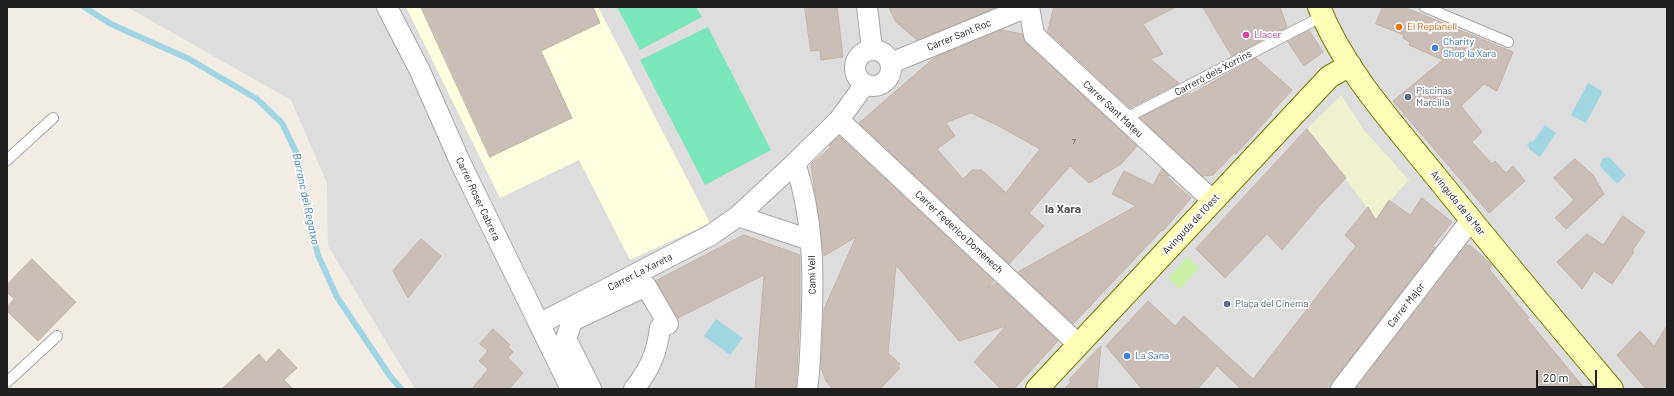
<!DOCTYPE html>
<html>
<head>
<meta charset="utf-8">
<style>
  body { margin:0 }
  #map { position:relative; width:1674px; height:396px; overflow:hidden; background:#f1ede5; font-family:Barlow,sans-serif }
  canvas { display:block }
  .frame { position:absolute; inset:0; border:8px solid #202020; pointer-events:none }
  .scale { position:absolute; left:1536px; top:370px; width:61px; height:18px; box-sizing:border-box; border:2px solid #202020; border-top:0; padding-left:5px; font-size:12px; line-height:14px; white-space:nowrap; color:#202020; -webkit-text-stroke:3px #fff; paint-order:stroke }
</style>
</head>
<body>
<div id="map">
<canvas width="1674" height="396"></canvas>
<div class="frame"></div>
<div class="scale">20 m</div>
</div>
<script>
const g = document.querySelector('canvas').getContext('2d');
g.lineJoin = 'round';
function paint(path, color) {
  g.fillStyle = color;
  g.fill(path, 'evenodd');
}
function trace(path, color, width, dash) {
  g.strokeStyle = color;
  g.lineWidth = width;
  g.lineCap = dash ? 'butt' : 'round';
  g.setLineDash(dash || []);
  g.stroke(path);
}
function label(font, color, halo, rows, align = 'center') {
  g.font = font + ' Barlow,sans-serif';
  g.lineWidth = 3.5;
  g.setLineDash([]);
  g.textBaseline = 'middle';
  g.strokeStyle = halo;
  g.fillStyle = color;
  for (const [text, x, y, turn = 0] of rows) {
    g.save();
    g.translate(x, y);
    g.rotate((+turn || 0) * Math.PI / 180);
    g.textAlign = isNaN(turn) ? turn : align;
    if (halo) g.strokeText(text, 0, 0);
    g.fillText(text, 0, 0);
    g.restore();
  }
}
const residential = new Path2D(`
  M127,7H1667V389H415L328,246L327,183L291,100Z`);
const education = new Path2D(`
  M406,7H598L710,223L630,260L579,160L500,198Z`);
const farmland = new Path2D(`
  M1341,95L1364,130L1409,180L1390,201L1376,219L1307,129Z`);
const grass = new Path2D(`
  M1187,257L1199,268L1180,289L1168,278Z`);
const pitch = new Path2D(`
  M617,7H696L702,17L640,50Z
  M708,27L771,150L705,185L640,60Z`);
const water = new Path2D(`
  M1588,83L1601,90L1602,93L1586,123L1571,115Z
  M1545,125L1556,133L1540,157L1529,149V147L1527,146L1530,141L1533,142Z
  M1609,157L1626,175L1617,184L1600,166L1602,159Z
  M716,319L743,338L730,355L704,336Z`);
const stream = new Path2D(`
  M84,7L111,24L189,59L257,99L282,123L298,156L310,222L318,255L337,297L390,376L401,389`);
const building = new Path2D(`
  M421,7H593L600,23L541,51L572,118L490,157Z
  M805,7H837L843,57L821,60L820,50L811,51Z
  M889,7H997L917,40L896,22Z
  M1054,7H1176L1143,24L1163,54L1150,59L1179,83L1130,108L1048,32Z
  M1203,7H1280L1287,27L1232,56Z
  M1383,7H1404L1513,52L1497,91L1484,84L1461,106L1482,132L1472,142L1492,164L1495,161L1506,173L1513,166L1525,181L1489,213L1393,101L1443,60L1409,45L1410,42L1403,38L1404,35L1376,24Z
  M1002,30L1022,34L1026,43L1137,146L1121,164L1089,183L1070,166L1029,213L1044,226L1009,264L859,123L934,58ZM971,113L999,126L1040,149L1006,193L982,170H972L963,179L937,149L955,136L946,123Z
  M1309,30L1323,52L1304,66L1288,42Z
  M1256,58L1292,90L1271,113L1272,114L1236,154L1235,152L1213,175L1202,176L1140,118L1189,93L1191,94Z
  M1307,129L1346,178L1323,202L1282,250L1267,234L1225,278L1196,249Z
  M839,136L994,281L987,288L996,283L1058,341L1014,389H1001L974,362L1006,326L959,341L896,265L888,353L900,364L898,367L900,368L880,389H833L826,381L821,368L824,309L856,237L824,256L811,164L831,147L829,145Z
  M1575,159L1593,175L1604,194L1566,229L1555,218L1574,200L1554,178Z
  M1162,169L1169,176H1166L1191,198L1163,231L1162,230L1073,324L1018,272L1136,206L1112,194L1124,171L1153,185Z
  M1422,198L1452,222L1432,247H1436L1332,382L1330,389H1241L1217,366L1198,389H1142L1106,346L1148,301L1175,326L1184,316L1253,379L1356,246L1345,235L1368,207L1376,220L1389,200L1410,215Z
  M1623,216L1645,232L1632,251L1634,252L1612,284L1594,271L1582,289L1557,262L1587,234L1603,245Z
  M744,235L800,255V312L796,389H755L764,275L678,318L656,281Z
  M421,239L441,256L408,298L393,271Z
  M1467,245L1471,246L1492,265L1489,269L1529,318L1527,319L1585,389H1356Z
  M32,259L76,302L38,341L7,311V307L14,299L7,292V285Z
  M1667,326V389H1646L1617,355L1640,331L1654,346Z
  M493,329L510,345L508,347L513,352L508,358L523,373L509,389H472L488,369L479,361L488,351L480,344Z
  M1101,346L1097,389H1064L1071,382L1069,380Z
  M279,349L297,368L284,380L293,389H222L259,354L266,362Z`);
const lane = new Path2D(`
  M1425,7L1508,42
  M1124,119L1323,16
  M7,160L53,118
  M7,382L57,336`);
const street = new Path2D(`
  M387,7L420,71L461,164L571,389
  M867,7L872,49
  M1029,7L1034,35L1213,201
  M855 68a18 18 0 1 1 36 0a18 18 0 1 1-36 0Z
  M891,63L1027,7
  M839,120L1078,344
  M795,163C814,218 814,277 811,334C810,352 810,371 807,389
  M738,216L810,240
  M539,324L711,235L738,216L795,163L839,120L865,84
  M591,389L566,339L572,321L646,286L668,324L660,328C657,353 650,369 634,389
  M1341,389L1471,220`);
const secondary = new Path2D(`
  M1319,7C1344,70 1392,122 1434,174C1492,246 1552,318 1612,389
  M1037,389L1329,77L1350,65`);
const markers = [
  [1399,27,4,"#e8710a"],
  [1246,35,4,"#d1479c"],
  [1435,48,4,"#3f7fe0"],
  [1408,97,4,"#5c6f8a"],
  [1227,304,4,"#5c6f8a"],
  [1127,356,4,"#3f7fe0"]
];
const numberNames = [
  ["7",1074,141]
];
const foodNames = [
  ["El Replanell",1407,27]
];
const streetNames = [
  ["Carrer Sant Roc",959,35,-22],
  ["Carreró dels Xorrins",1213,73,-28],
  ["Carrer Sant Mateu",1113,109,43],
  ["Carrer Roser Cabrera",478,199,65],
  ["Avinguda de la Mar",1458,203,51],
  ["Avinguda de l'Oest",1191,224,-47],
  ["Carrer Federico Domenech",959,232,43],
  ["Carrer La Xareta",640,272,-27],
  ["Camí Vell",812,275,-91],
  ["Carrer Major",1406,305,-52]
];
const hotelNames = [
  ["Llacer",1254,35]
];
const shopNames = [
  ["Charity",1443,42],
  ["Shop la Xara",1443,54],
  ["La Sana",1135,356]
];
const serviceNames = [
  ["Piscinas",1416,91],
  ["Marcilla",1416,103],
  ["Plaça del Cinema",1235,304]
];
const waterNames = [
  ["Barranc del Regatxo",306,199,78]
];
const quarterNames = [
  ["la Xara",1063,209]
];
paint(residential, '#dedddd');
paint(education, '#ffffe0');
paint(farmland, '#eff1cf');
paint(grass, '#cbefa7');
paint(pitch, '#7ce7bd');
paint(water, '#a2d5e2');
trace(stream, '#a2d5e2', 6);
paint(building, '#cabfb8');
trace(building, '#c4b3a6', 1);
trace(lane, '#a7a7a7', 12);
trace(street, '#a7a7a7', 22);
trace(secondary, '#717d00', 24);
trace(lane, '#fff', 10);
trace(street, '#fff', 20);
trace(secondary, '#fcffb5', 22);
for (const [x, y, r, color] of markers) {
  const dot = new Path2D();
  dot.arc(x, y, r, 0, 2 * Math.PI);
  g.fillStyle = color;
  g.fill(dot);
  trace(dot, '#fff', 1.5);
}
label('8px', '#4a4846', null, numberNames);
label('10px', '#c56008', '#fff', foodNames, 'left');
label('10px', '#202020', '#fff', streetNames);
label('10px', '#b23c85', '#fff', hotelNames, 'left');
label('10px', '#366cbe', '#fff', shopNames, 'left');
label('10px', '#4e5e75', '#fff', serviceNames, 'left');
label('italic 11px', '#407ab1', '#fff', waterNames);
label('bold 12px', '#535353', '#fff', quarterNames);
</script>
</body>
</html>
